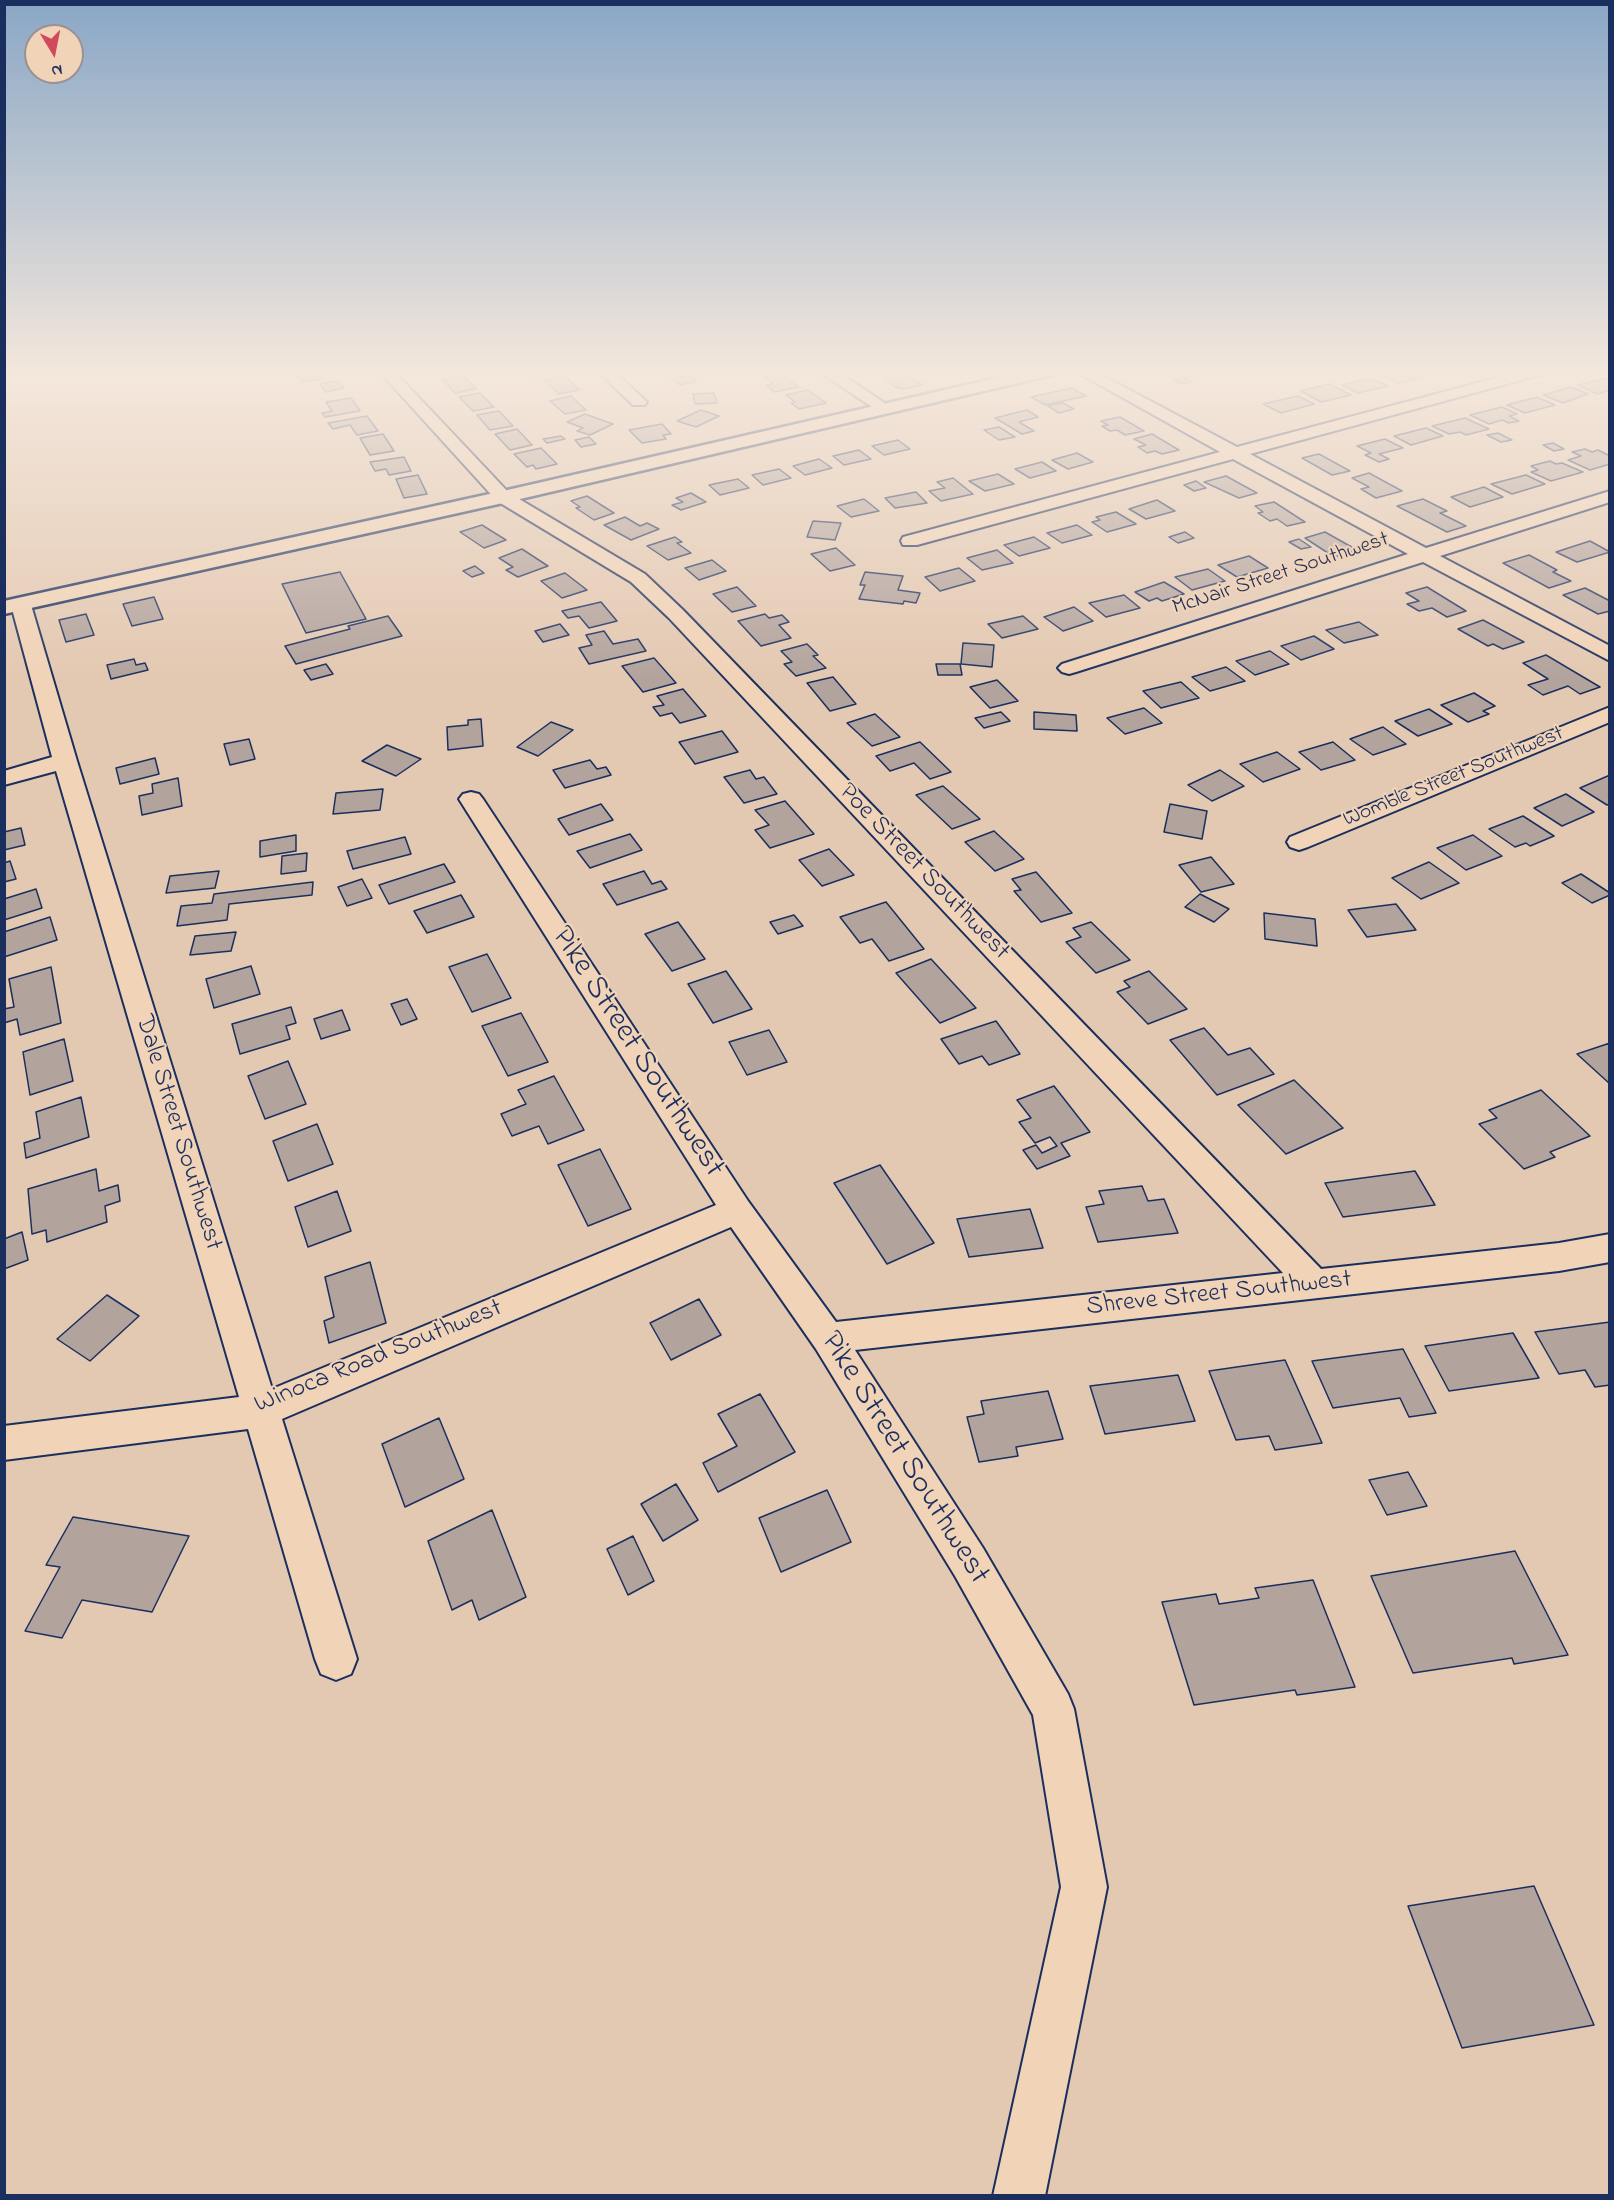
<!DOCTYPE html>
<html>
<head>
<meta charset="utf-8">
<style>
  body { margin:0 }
  #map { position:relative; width:1614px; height:2200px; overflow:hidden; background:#e4c9b2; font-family:"Indie Flower",sans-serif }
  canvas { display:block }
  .frame { position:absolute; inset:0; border:6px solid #1b2f5e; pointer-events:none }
  .north { position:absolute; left:24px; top:24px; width:60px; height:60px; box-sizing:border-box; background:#f1d3b7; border:2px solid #9b9193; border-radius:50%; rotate:170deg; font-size:16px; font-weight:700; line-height:24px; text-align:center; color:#1b2f5e }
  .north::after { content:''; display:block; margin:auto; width:21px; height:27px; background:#d1495b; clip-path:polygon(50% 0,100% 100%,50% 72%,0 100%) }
</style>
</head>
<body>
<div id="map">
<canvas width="1614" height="2200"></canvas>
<div class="frame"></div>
<div class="north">N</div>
</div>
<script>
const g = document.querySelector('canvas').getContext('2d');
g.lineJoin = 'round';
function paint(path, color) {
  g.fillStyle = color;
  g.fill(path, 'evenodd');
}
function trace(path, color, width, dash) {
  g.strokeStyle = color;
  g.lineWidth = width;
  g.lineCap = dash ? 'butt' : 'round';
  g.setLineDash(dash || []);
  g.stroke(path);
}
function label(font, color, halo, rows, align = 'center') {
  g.font = font + ' "Indie Flower",sans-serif';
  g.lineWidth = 4.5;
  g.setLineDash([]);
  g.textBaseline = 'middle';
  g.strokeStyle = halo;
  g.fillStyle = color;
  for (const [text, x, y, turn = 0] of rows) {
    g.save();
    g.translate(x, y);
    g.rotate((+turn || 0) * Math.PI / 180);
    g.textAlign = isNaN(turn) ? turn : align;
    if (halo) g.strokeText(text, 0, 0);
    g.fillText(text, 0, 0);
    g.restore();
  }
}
const building = new Path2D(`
  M296,370H328L316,372L321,379L302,382L295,373H299Z
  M528,370H556L559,373L535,377Z
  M743,370H777L758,374L756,372L747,373Z
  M899,370L922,385L903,389L895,387L881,374Z
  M1142,370H1191L1200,375L1184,378L1192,382L1181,384L1173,380L1177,379L1166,373L1152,375Z
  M1391,370H1409L1424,377L1399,383L1377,373Z
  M782,374L799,387L774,392L766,385L773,384L764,377Z
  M463,375L476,389L455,393L442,379Z
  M689,375L697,381L680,385L672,379Z
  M565,376L579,390L559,394L544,380Z
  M1371,378L1388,386L1358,393L1342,385Z
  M1606,378L1610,379V390L1597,394L1578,385Z
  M338,381L344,388L326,392L320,384Z
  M1329,384L1351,395L1321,402L1301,391Z
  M1571,387L1588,394L1563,403L1543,395Z
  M1072,388L1086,396L1045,405L1031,397Z
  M808,390L826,403L799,409L791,403L795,402L786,395Z
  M480,393L494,407L473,411L459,397Z
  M714,393L717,403L695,404L693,394Z
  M571,396L586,410L565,414L550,401Z
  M1298,396L1314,404L1281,413L1263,404Z
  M1537,397L1555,405L1525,413L1507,405Z
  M351,398L360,411L325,417L322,413L332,411L326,402Z
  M1063,403L1074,409L1059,413L1048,406Z
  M1502,407L1517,414L1509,416L1519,421L1509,423L1502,420L1489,424L1470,415Z
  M701,410L719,416L696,427L677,421Z
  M1027,410L1038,417L1019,422L1034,431L1022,434L995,418Z
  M499,411L513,426L490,430L477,415Z
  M585,414L613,424L590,435L577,431L583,428L567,422Z
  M367,416L378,431L357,435L350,425L333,429L328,423Z
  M1120,417L1144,431L1125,435L1117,430L1110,431L1102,426L1108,425L1101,421Z
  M1465,418L1489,429L1466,435L1460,432L1449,434L1432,426Z
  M662,424L671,434L663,435L666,439L642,443L629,430Z
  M999,427L1015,437L999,440L984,430Z
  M1426,428L1443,436L1411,445L1394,436Z
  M517,429L532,445L510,450L495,434Z
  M1498,433L1512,440L1501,442L1487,435Z
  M383,434L394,451L370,455L360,438Z
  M1152,434L1179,450L1162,454L1155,451L1147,453L1138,447L1146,445L1134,439Z
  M561,436L565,439L547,443L543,439Z
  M589,437L596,444L581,447L575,440Z
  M1385,439L1403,448L1379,454L1389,459L1379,462L1365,455L1371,453L1357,446Z
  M898,440L910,449L884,455L872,446Z
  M1553,443L1564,449L1554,451L1543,445Z
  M541,448L557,464L536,469L533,465L527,467L514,454Z
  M1585,449L1592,452L1598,450L1610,456V464L1590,470L1568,460L1581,456L1572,452Z
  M859,450L871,459L844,465L833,456Z
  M1077,453L1093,462L1068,469L1052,460Z
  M1319,454L1350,471L1332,475L1302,458Z
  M404,457L411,471L389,475L386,469L375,471L370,462Z
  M819,459L832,468L805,475L793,466Z
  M1550,461L1556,464L1562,463L1583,472L1551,481L1531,472L1538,470L1531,466Z
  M1042,462L1056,471L1030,478L1015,469Z
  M779,469L791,478L763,485L752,475Z
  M1369,473L1402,491L1376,498L1361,489L1369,487L1352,478Z
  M998,474L1014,484L985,491L969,481Z
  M418,475L427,494L404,498L396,479Z
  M1526,475L1545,484L1512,494L1491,484Z
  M1226,476L1257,493L1239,498L1204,482Z
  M953,478L973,494L941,501L929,491L945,488L937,482Z
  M738,479L749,488L720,495L709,485Z
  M1196,481L1206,488L1194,491L1184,485Z
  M1484,487L1503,497L1470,507L1451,497Z
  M916,492L927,503L895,508L885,498Z
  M691,493L706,502L681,510L672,505L683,502L676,498Z
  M587,496L614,513L594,520L576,508L580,507L571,501Z
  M864,499L879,511L851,517L837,506Z
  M1423,499L1447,511L1440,513L1466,526L1447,532L1397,506Z
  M1157,500L1175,511L1146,519L1129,509Z
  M1274,502L1305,522L1287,526L1277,519L1270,521L1258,513L1263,512L1255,506Z
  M1116,512L1136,524L1107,532L1092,522L1100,520L1096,517Z
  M625,517L640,526L647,523L659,529L631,540L604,525Z
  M813,521L841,523L835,540L807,537Z
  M482,525L506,540L484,548L460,532Z
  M1077,525L1092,535L1062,543L1047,533Z
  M1185,532L1194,538L1178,543L1169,537Z
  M1325,532L1357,550L1334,557L1305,538Z
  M675,537L682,542L677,543L691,553L668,560L647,546Z
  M1034,537L1050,548L1019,556L1004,545Z
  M1299,539L1311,547L1301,549L1289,542Z
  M1590,541L1610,552L1577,562L1556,552Z
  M836,548L855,565L830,571L811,554Z
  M522,549L548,566L518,577L506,570L513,567L499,558Z
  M997,550L1013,563L982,570L967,558Z
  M1529,555L1557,570L1553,572L1571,581L1549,588L1503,563Z
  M1249,556L1268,568L1237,577L1218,565Z
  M712,560L726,571L699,580L685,568Z
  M475,566L484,573L472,577L463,571Z
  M959,568L975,581L940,591L925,577Z
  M1208,569L1225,581L1192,590L1175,577Z
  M340,572L366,619L306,633L282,584Z
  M865,572L903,576L898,590L920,593L916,603L904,601L903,604L859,599L865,585H860Z
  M565,573L587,590L562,598L541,581Z
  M1164,582L1184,594L1162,601L1157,598L1149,601L1135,592Z
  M737,587L756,606L732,612L713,594Z
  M1427,587L1466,611L1447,617L1432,608L1419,611L1407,604L1419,601L1406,593Z
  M1585,588L1610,601V611L1598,614L1563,595Z
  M1124,595L1140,608L1106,617L1089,603Z
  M154,597L163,619L132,626L123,604Z
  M601,602L617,621L589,628L579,616L568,618L562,611Z
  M1074,607L1093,621L1063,631L1044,617Z
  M86,614L94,635L66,642L59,620Z
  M765,614L769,618L782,615L789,622L779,625L791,638L761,646L738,621Z
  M388,616L402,636L296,664L285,646L350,629L348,626Z
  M1023,616L1038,629L1002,638L988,624Z
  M1483,620L1524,642L1503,649L1493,644L1488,646L1458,629Z
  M1359,622L1378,635L1344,643L1326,630Z
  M560,624L569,635L543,642L535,631Z
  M604,631L613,644L638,639L646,651L589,664L579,648L592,645L586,635Z
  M1314,636L1334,649L1301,660L1281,646Z
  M963,643L994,645L992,667L961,664Z
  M807,644L818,655L813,656L826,668L796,676L784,664L792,662L781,651Z
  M1270,651L1289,664L1255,675L1236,661Z
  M1546,655L1600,687L1580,694L1568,686L1543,695L1528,685L1548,679L1523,663Z
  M654,658L676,683L643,692L622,666Z
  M134,659L136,665L145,663L148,670L111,679L107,665Z
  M326,664L333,674L311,680L304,670Z
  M936,664H960L962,675H938Z
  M1226,667L1245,681L1210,691L1192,677Z
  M833,677L856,704L830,711L807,683Z
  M997,680L1018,701L990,708L970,687Z
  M1181,682L1199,698L1161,708L1143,691Z
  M683,689L706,716L680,723L672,713L660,716L653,707L664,705L657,696Z
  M1474,693L1495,706L1483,711L1489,714L1468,722L1441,705Z
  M1144,708L1162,723L1125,734L1107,718Z
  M1429,709L1452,724L1418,736L1395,721Z
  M1001,712L1010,721L984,728L975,718Z
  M1034,712L1076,715L1077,731L1034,729Z
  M875,714L900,737L872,746L847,723Z
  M481,719L483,746L448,750L447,727L468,725V720Z
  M551,722L573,730L538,756L517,747Z
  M1383,727L1406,744L1373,755L1350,739Z
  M722,731L738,752L695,764L679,742Z
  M249,739L255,759L230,765L224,744Z
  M920,742L951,772L930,779L914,763L890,771L876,756Z
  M1333,742L1355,760L1321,770L1299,752Z
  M387,745L421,759L396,776L362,761Z
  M1277,752L1300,769L1263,782L1240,764Z
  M155,758L159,774L120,784L116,768Z
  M590,760L597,769L606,767L611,775L565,788L553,770Z
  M750,770L756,779L764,777L777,794L744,803L724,777Z
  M1220,770L1244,786L1212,801L1188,785Z
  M1610,775V804L1607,805L1580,788Z
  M178,778L182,806L142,815L139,796L153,793L152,784Z
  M943,786L980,819L952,829L916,795Z
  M383,789L380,810L333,814L336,793Z
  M1566,794L1594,812L1562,826L1534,808Z
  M785,801L814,834L770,848L755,830L769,825L755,810Z
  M601,804L613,820L569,835L558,819Z
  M1170,804L1207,811L1202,839L1164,832Z
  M1523,816L1554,836L1530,846L1526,843L1515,847L1489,829Z
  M21,828L25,845L4,850V832Z
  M994,831L1024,859L995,871L965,842Z
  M630,834L642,850L590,868L577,851Z
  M296,835V851L260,857V841Z
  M1473,835L1502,856L1466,870L1437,848Z
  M405,837L411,854L353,869L347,851Z
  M829,849L854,875L822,886L799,860Z
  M307,853L306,871L281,874L282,856Z
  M1211,857L1234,884L1201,892L1179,865Z
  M10,861L16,879L4,882V863Z
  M1429,862L1459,883L1421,899L1392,878Z
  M444,864L455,882L389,904L379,885Z
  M219,871L215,888L166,893L170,876Z
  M644,871L652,884L661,881L667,889L617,905L603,884Z
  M1036,872L1072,913L1041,922L1014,891L1021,890L1012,879Z
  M1581,874L1610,893V895L1592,903L1562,883Z
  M362,879L372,898L347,906L338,887Z
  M313,882L312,895L229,904L227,920L177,926L181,906L212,903L214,894Z
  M36,889L42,908L4,920V899Z
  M1200,894L1229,909L1214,922L1185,907Z
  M461,895L474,917L427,933L414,911Z
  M886,902L924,949L889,961L872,939L860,943L840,917Z
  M1396,904L1416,930L1367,937L1348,910Z
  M1264,913L1315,919L1317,946L1265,939Z
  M794,915L803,926L778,934L770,922Z
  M50,917L57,940L4,957V932Z
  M678,922L705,959L672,971L645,934Z
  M1091,922L1130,960L1096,973L1066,942L1081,937L1073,928Z
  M236,932L231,951L190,955L195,936Z
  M487,954L511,998L472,1012L449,967Z
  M931,959L976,1008L940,1023L896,973Z
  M251,966L260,994L214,1008L206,979Z
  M51,967L61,1023L20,1035L17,1019L4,1023V1009L14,1007L9,979Z
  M726,971L752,1009L713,1023L688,984Z
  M1149,971L1187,1009L1148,1024L1117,992L1130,987L1124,981Z
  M407,999L417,1019L401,1025L391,1004Z
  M291,1007L296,1023L286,1026L290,1039L240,1054L232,1024Z
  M342,1010L350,1030L321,1039L314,1019Z
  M521,1013L548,1062L508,1076L482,1026Z
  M996,1021L1020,1054L989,1065L982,1056L959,1064L941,1039Z
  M1204,1028L1228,1055L1250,1048L1274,1074L1217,1095L1170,1040Z
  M769,1030L787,1062L747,1075L729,1042Z
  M64,1039L73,1081L30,1095L23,1052Z
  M1610,1043V1084L1577,1054Z
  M288,1061L306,1104L265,1119L248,1076Z
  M554,1076L584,1130L548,1144L539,1126L512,1136L501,1114L526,1104L518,1090Z
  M1294,1080L1343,1128L1286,1154L1238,1105Z
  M1054,1086L1090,1132L1061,1143L1070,1156L1037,1169L1023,1150L1036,1145L1042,1153L1057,1146L1050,1137L1035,1143L1019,1122L1031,1118L1017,1100Z
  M1541,1090L1590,1136L1550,1152L1555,1157L1524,1169L1479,1124L1497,1118L1489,1110Z
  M81,1097L89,1137L26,1158L24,1143L40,1138L36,1112Z
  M317,1124L333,1164L288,1181L273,1141Z
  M600,1149L631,1209L588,1226L558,1165Z
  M880,1165L934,1243L887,1264L834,1183Z
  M96,1169L99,1191L118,1185L120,1201L105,1206L107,1222L47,1242L46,1230L32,1234L28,1189Z
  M1415,1171L1435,1205L1343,1217L1325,1183Z
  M1142,1186L1148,1201L1164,1199L1178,1233L1098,1242L1086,1207L1104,1204L1099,1191Z
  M337,1191L351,1231L308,1247L295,1207Z
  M1030,1209L1043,1248L969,1257L957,1219Z
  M22,1232L28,1260L4,1269V1239Z
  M370,1262L386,1323L329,1343L324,1321L334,1317L325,1277Z
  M107,1295L139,1316L90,1361L57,1339Z
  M699,1299L721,1335L671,1360L650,1323Z
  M1610,1322V1385L1595,1387L1585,1370L1559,1374L1535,1332Z
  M1513,1333L1539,1378L1449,1391L1425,1346Z
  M1403,1349L1436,1413L1409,1417L1400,1398L1333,1408L1312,1361Z
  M1285,1360L1322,1443L1275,1450L1269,1436L1236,1440L1209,1371Z
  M1178,1375L1195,1421L1105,1434L1090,1386Z
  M1048,1391L1063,1439L1016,1447L1018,1456L979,1462L967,1417L984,1414L981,1401Z
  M760,1394L795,1452L718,1492L703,1463L737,1446L718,1414Z
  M439,1418L464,1479L405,1507L382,1444Z
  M1408,1472L1427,1506L1387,1515L1369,1480Z
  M676,1484L698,1520L663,1541L641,1504Z
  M827,1490L851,1542L781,1572L759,1518Z
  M492,1510L526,1597L479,1620L472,1600L452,1610L428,1541Z
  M73,1517L189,1536L152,1612L82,1600L62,1638L25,1631L60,1567L46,1565Z
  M633,1536L654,1581L628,1595L607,1549Z
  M1515,1551L1568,1655L1514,1664L1512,1658L1413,1673L1371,1576Z
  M1313,1580L1355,1687L1297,1695L1295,1690L1194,1705L1162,1602L1216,1594L1219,1604L1259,1598L1255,1588Z
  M1534,1886L1594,2025L1462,2048L1408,1906Z`);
const minor = new Path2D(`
  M378,370H393L509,493L645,574L683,610L1321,1269L1559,1243L1610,1234V1262L1559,1271L855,1350L983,1548L1068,1694L1074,1709L1107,1887L1045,2196H993L1061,1887L1033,1715L955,1576L816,1349L731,1227L282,1419L357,1659L351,1674L336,1680L321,1674L315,1659L248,1429L4,1460V1426L239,1397L56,771L4,785V771L52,757L11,605L14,601H28L31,605L77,761L272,1389L716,1205L459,799L463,794L471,792L479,794L483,799L748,1201L836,1322L1283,1273L669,618L631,582L497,501Z
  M596,370H612L647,402L645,405H633Z
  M817,370H835L892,408L890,411H878Z
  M1073,370H1092L1237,447L1526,370H1549L1547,373L1250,454L1426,548L1610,491V502L1440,556L1610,646V661L1423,562L1076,672L1069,674L1062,672L1058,668L1062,664L1408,554L1233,459L917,545H903L901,541L903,537L1220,452Z
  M1610,707V722L1308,847L1299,850L1290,847L1287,842L1290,837Z`);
const tertiary = new Path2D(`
  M1032,370H1060L1052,375L503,503L4,614V601L503,491Z`);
const farStreetnames = [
  ["McNair Street Southwest",1281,575,-18],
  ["Womble Street Southwest",1454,778,-22]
];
const streetNames = [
  ["Poe Street Southwest",923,873,46],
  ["Dale Street Southwest",177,1133,73],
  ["Shreve Street Southwest",1219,1295,-6],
  ["Winoca Road Southwest",379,1358,-22]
];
const nearStreetnames = [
  ["Pike Street Southwest",636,1053,57],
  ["Pike Street Southwest",903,1459,58]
];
paint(building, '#b2a39d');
trace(building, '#1b2f5e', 1.5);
trace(minor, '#1b2f5e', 4);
trace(tertiary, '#1b2f5e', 5);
paint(minor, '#f1d3b7');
paint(tertiary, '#f1d3b7');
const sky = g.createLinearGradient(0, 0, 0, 678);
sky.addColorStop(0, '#8aa7c6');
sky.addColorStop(0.55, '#f3e7dc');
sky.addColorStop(1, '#f3e7dc00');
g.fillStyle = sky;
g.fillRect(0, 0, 1614, 678);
label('22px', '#1b2f5e', '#f1d3b7', farStreetnames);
label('26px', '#1b2f5e', '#f1d3b7', streetNames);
label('32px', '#1b2f5e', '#f1d3b7', nearStreetnames);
</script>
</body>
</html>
